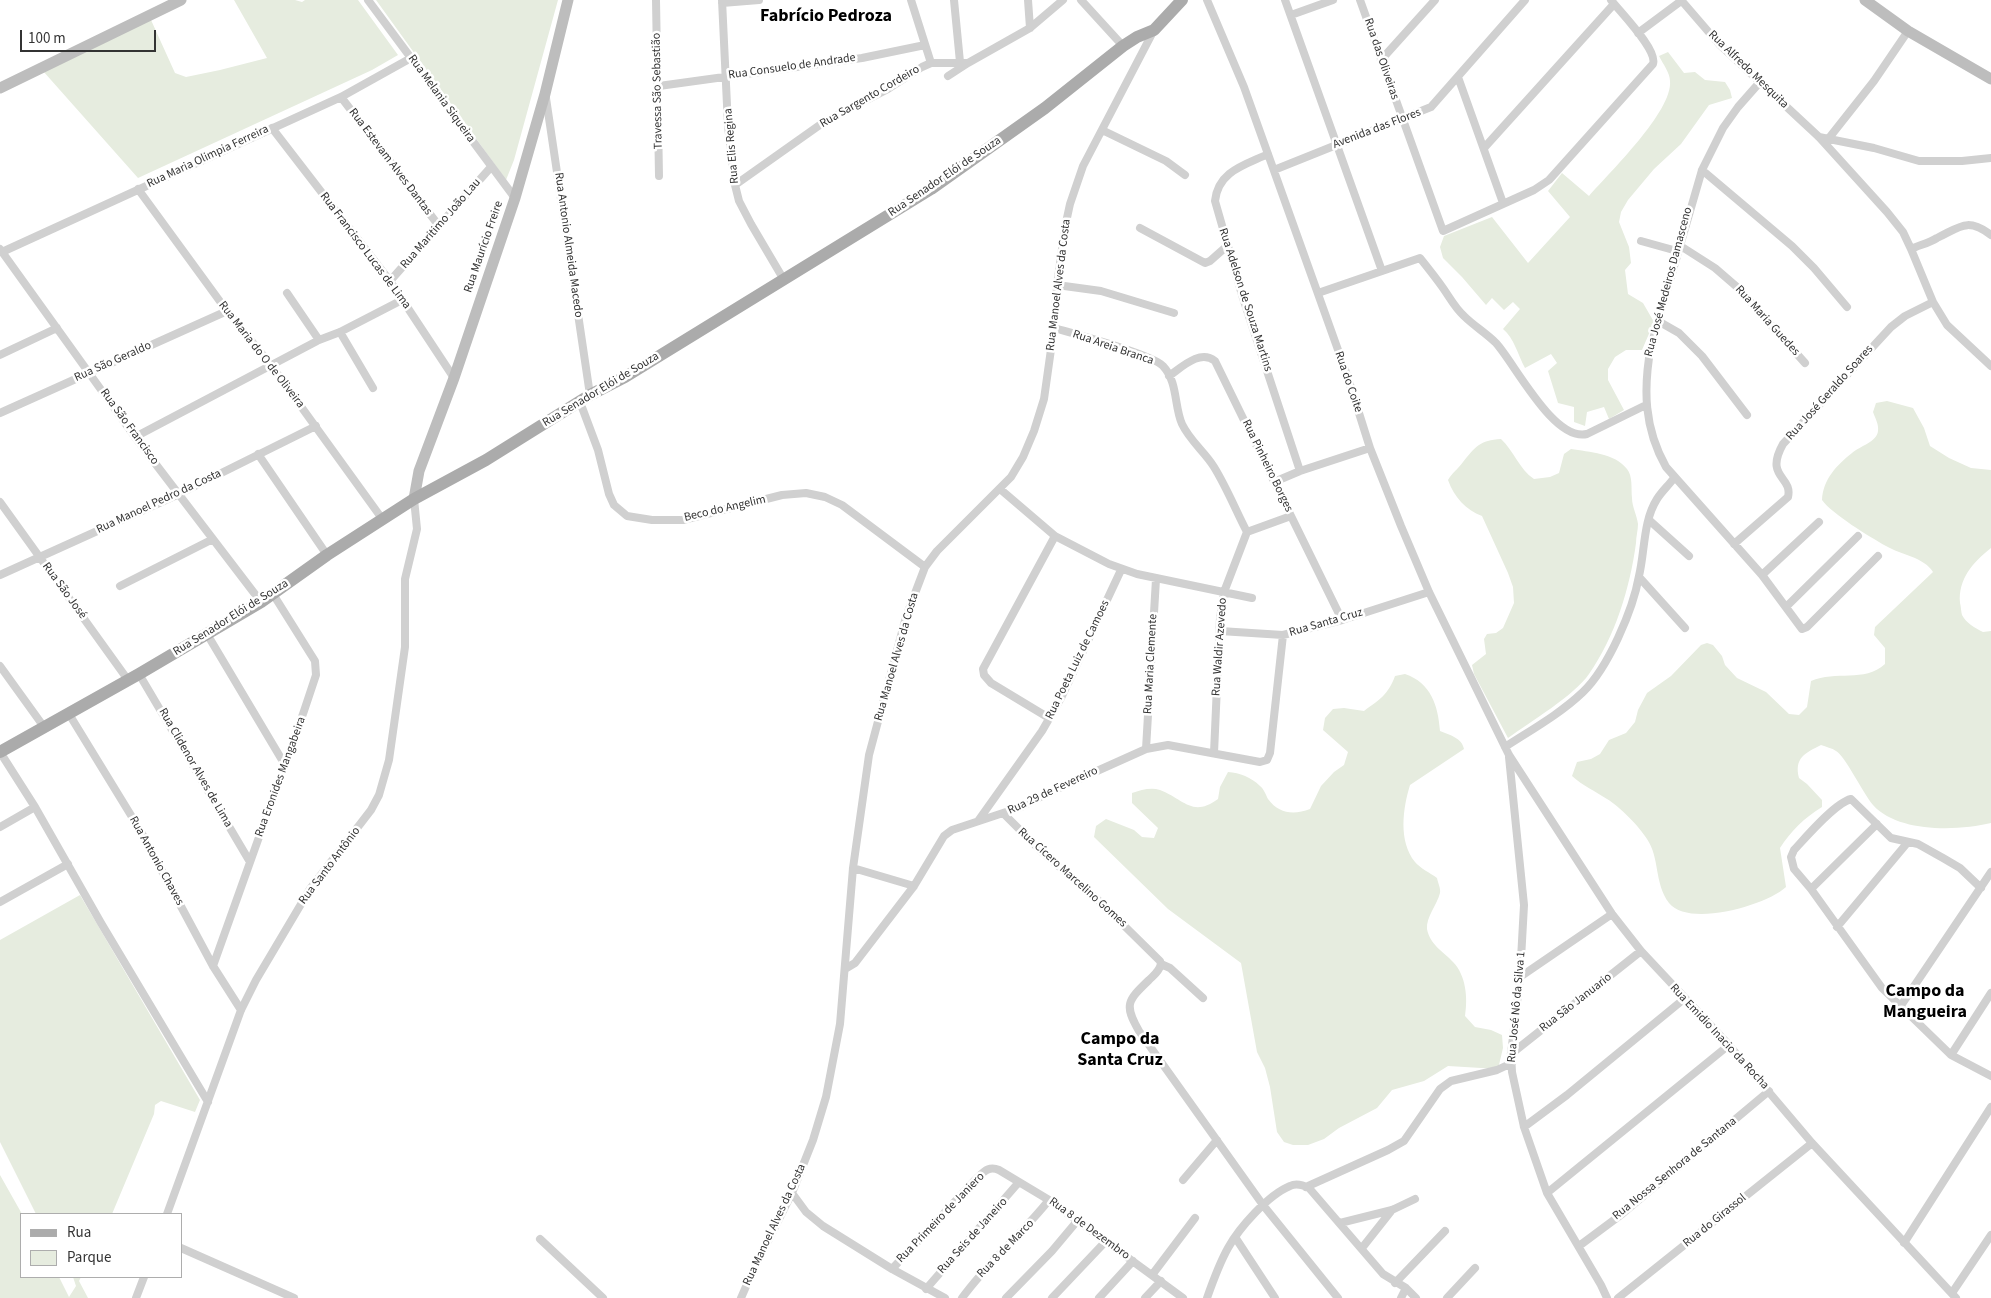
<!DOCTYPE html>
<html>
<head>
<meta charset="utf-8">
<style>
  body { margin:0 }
  #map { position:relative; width:1991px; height:1298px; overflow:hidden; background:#fff; font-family:"Source Sans 3",sans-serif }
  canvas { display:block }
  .legend { position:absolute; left:20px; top:1213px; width:162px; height:65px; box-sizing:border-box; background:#fff; border:1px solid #adadad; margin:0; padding:6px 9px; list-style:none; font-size:15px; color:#333 }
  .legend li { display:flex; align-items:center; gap:10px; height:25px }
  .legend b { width:25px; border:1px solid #adadad }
  .scale { position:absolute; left:20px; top:30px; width:136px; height:22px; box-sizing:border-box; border:2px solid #333; border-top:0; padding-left:6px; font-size:15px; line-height:18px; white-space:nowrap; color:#333; -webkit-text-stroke:4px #fff; paint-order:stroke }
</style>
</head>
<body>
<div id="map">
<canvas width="1991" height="1298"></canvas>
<ul class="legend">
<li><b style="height:6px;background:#ababab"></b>Rua</li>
<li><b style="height:14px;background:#e6ecdf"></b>Parque</li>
</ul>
<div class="scale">100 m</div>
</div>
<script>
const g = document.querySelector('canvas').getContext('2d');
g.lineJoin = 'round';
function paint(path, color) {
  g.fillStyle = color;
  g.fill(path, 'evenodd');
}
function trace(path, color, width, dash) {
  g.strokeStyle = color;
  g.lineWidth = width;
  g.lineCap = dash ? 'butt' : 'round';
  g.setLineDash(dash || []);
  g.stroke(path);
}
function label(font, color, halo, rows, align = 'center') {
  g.font = font + ' "Source Sans 3",sans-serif';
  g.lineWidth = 5;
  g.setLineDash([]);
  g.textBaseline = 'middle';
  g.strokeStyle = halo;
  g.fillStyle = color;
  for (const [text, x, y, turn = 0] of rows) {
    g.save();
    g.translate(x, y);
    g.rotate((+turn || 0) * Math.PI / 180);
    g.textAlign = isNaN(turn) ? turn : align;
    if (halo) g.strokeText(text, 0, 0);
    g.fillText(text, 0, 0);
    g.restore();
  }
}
const green = new Path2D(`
  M234,0H295L302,2L305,0H358L398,55L372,70L138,178L43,71L151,20L175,73L186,77L220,70L267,58Z
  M376,0H558L514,160L506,180Z
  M1668,52L1684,73L1695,72L1705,80L1725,82L1730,90L1732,98L1709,105L1681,144L1654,169L1628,200L1621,212L1619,222L1629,247L1631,263L1625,270L1628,294L1643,303L1654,322L1642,350H1626L1615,357L1608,369V380L1624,410L1609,419L1604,407L1587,412L1585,426L1574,422V407L1558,403L1548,371L1557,363L1551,354L1525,368C1518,355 1514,338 1503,329L1520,309L1513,302L1504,310L1492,298L1486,305L1462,277L1443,258L1440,247L1444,236L1492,217L1528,263L1570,217L1548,191L1562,173L1589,196C1609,173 1673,111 1670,81C1670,73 1663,64 1659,56Z
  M1887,401L1913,408L1924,428L1930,446L1949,458L1971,468L1991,470V548C1973,562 1958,579 1960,603C1961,606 1961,612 1962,615C1966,623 1975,628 1983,632L1991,631V823C1958,831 1898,833 1873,805C1863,793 1845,756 1836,751C1832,748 1826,747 1821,745C1805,753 1794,758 1799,778L1807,784L1822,800V807C1804,818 1791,831 1780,848L1786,887C1767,905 1689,928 1669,903C1654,883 1660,858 1647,839C1639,826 1620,807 1607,799C1595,791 1583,786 1572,776L1577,762L1591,759L1600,754L1609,740L1626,733L1635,722L1638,710L1647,693L1671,676L1701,645L1707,643L1713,645L1722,656L1725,665L1737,678L1766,692L1789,714L1799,715L1807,707L1811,681C1836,670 1864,683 1885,664V648L1874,635L1875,627L1933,572C1924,557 1901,555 1886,546C1870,537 1832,514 1822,500C1823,479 1837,465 1852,453C1860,446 1877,442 1878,431C1879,424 1875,418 1873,412L1876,403Z
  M1501,439C1514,451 1519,469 1534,479L1550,477L1559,473L1564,454L1571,449C1589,452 1615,453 1627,469C1633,476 1631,489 1632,498C1632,507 1637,515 1638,524C1638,530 1636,537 1636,543C1630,588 1615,637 1589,674C1575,695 1530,722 1508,738L1474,674L1472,665L1486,654L1484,639L1487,634L1496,633L1503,628L1514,603L1513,587L1508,573L1482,516C1466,510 1454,497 1448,480C1452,473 1458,469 1463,462C1475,447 1480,440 1501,439Z
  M1405,674C1431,683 1438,705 1440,731C1450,735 1462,738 1464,749L1410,785C1403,808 1398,841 1415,862C1420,868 1430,873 1437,878C1438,883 1441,889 1440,893C1437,905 1426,917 1427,929C1430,945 1443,951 1453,962C1466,975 1468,998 1465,1016L1475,1027L1491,1030L1502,1035L1503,1048L1498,1069L1448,1066L1424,1081L1392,1090L1377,1108L1339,1128L1324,1139L1308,1145H1293L1284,1142L1277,1132L1270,1087L1265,1068L1257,1052L1241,963L1168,909L1094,837L1096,826L1106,819L1134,830L1142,837L1154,838L1158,828L1132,803V793C1141,790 1151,787 1160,790C1184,799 1192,818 1218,799L1220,787L1228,772C1240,773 1251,777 1260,786C1264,789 1266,795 1268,799C1279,814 1294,815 1310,809L1321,786L1334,772L1344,765L1348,752L1323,730L1325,718L1333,709L1344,708L1364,711C1380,699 1388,695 1395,676Z
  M80,895L200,1100L195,1112L161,1101L155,1105L154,1114L112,1214H36L0,1142V940Z
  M0,1175L22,1214L21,1277H59L69,1297L76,1286L73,1277H81L79,1281L88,1298H0Z`);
const street = new Path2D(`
  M368,0L515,198
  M656,0L659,176
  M722,0L728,126L735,185L739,201L751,224L784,280
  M911,0L931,63
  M954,0L960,62
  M1028,0L1030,28
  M1081,0L1123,46
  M1207,0L1244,87L1347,375L1370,448L1401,526L1429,592L1509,755L1612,914L1641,951L1729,1045L1812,1143L1956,1298
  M1285,0L1382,271
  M1360,0L1443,231L1534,190L1549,180L1653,64C1658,50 1621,13 1611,0
  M1681,0L1719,44L1819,137L1887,212L1903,232L1911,249L1933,302L1947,325L1991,366
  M722,3L759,0
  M1291,15L1333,0
  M1638,33L1681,1
  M1381,60L1435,0
  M948,76L968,63
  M1458,77L1503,203
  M1760,82L1738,107L1723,128L1702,170L1651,346C1643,389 1644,428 1666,467L1762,575L1802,629L1807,627L1878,556
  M659,86L862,58L925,45
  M341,97L439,226
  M546,98L590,395
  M272,128L390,281L454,378
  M1102,130L1166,161L1185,175
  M1819,137L1874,148L1919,161H1962L1991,158
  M1829,138L1874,81L1908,31
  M1484,148L1614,4
  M1268,154C1245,165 1218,171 1215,201L1242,295L1300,471
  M1274,170L1431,107L1525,0
  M1702,170L1792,246L1814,268L1847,307
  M735,185L824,122L888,89L922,67L931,63H968L1030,28L1063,0
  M138,189L227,311L271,365L383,520
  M1140,228L1205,263L1210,261L1227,246
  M1641,241L1677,251
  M1679,245L1715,268L1737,287L1805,363
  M0,249L135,437L261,602
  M1911,249C1920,245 1929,243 1937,238C1960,227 1967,217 1991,235
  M2,252L341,97L411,58
  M390,281L491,167
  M1057,285L1101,291L1174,313
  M287,293L319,340
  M1318,293L1420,258C1428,268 1436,278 1443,288C1450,298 1455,308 1464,316C1474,326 1486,333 1496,343C1515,364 1554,442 1587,434L1646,405
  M1658,321L1679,333L1702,356L1747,415
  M1054,328C1075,334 1151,354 1163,366C1178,382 1174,406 1182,424C1190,441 1205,452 1214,467C1227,488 1236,511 1247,532
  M340,332L373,388
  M0,355L57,328
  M1169,376C1182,367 1200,349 1215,361L1342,620
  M580,402L598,450L609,494L614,505L627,516L652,520H683L782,495L806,493L825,497L842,505L925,567
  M0,413L227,311
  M135,437L319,340L340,332L402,300
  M258,454L327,555
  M1274,482L1300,471L1370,448
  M1000,489L1055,536L1109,564L1137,574L1252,598
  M0,502L128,680
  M1649,520L1689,556
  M1734,544L1788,497C1793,476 1764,478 1783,444L1891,327L1905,316L1933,302
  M0,575L179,494L316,426
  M1762,575L1819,522
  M1639,577L1685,628
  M120,586L213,539
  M1786,607L1858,536
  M1220,631L1283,635L1342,620L1429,592
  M207,634L285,765
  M0,666L44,727
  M139,674L250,862
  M69,714L140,830L213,966L241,1010
  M1049,718L991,683L984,675L983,669L1055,536
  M1505,747C1531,730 1560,714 1583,692C1608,668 1633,610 1639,576C1645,551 1643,521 1657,499C1662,491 1669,485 1674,478
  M1146,749L1156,579
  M0,752L35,807L101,923L208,1102
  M1214,753L1220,618L1224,592L1247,532L1291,516
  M1509,757L1524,905L1520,977L1511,1054L1512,1072L1524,1127L1547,1193L1601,1285L1607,1298
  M1004,814L1043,853L1096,898L1160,961L1161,964
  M978,821L1042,731L1061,698L1121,570
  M0,827L35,807
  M853,868L914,886
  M1981,888L1960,868L1943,858L1918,844L1891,838L1851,799C1835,803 1806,837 1794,850L1791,857L1794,869L1811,889L1882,988L1951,1055L1991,1076
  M1811,889L1877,824
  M0,902L68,864
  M1837,927L1908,842
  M1161,964C1159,972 1154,975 1149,980C1127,1001 1124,1005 1139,1031L1263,1205L1338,1298
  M1161,964L1170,968L1203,998
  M213,966L304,711L316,675L315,661L273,594
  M845,969L855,963L914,886L944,836L952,830L1021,807L1048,793L1146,749L1168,745L1260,762L1267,760L1270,753L1283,635
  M1520,977L1612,914
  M1900,1007L1991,872
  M1511,1054L1641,951
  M1951,1055L1991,993
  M1524,1127L1567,1095L1684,999
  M1183,1180L1217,1140
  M1306,1187L1388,1150L1404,1141L1440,1089L1451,1081L1497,1070L1512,1063
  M792,1193L806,1212L823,1226L892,1269L945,1298
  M1547,1193L1729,1045
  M167,1214L241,1010L256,980L310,889L371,810L379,795L389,760L405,647V579L417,529L414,499
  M1340,1223L1392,1210L1415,1199
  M1235,1237L1275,1298
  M540,1239L603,1298
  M1904,1243L1991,1107
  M1579,1246L1622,1214L1769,1091
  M181,1248L294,1298
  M1362,1248L1392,1210
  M892,1269L975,1180C983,1173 988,1165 999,1170L1049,1200L1183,1298
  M1152,1275L1195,1218
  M1395,1283L1445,1231
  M926,1289L1019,1182
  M1952,1293L1991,1235
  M136,1298L144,1277
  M741,1298L751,1275L792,1193L813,1140L826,1097L840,1024L853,868L869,755L906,617L925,567L937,551L1011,477L1023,457L1034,431L1044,399L1054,328L1057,285L1065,227L1070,204L1083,166L1154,30
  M962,1298C988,1262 1022,1234 1049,1200
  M1006,1298L1052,1251L1078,1220
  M1052,1298L1106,1241
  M1099,1298L1133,1261
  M1145,1298L1161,1281
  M1207,1298C1213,1281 1219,1264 1228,1248C1239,1228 1268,1195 1290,1186C1296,1183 1303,1185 1309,1188L1383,1274L1406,1288L1416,1298
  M1401,1298L1406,1288
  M1447,1298L1475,1268
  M1618,1298L1812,1143`);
const secondary = new Path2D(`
  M1865,0L1908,31L1991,79
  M0,88L181,0
  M414,499L419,471L454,378L515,198L545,94L568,0`);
const primary = new Path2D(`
  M0,752L139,674L261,602L327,555L414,499L486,460L590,395L625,377L931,189L1045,108L1123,46L1137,37L1154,30L1182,0`);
const streetNames = [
  ["Rua das Oliveiras",1381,59,71],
  ["Rua Consuelo de Andrade",792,67,-8],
  ["Rua Alfredo Mesquita",1748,70,44],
  ["Travessa São Sebastião",658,91,-91],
  ["Rua Sargento Cordeiro",870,97,-30],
  ["Rua Melania Siqueira",441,99,54],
  ["Avenida das Flores",1377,129,-21],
  ["Rua Elis Regina",732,146,-95],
  ["Rua Maria Olimpia Ferreira",208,157,-25],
  ["Rua Estevam Alves Dantas",390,162,53],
  ["Rua Senador Elói de Souza",945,177,-34],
  ["Rua Maritimo João Lau",441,224,-49],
  ["Rua Antonio Almeida Macedo",568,245,82],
  ["Rua Maurício Freire",484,247,-71],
  ["Rua Francisco Lucas de Lima",365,251,53],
  ["Rua José Medeiros Damasceno",1669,282,-75],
  ["Rua Manoel Alves da Costa",1059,285,-83],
  ["Rua Adelson de Souza Martins",1245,300,72],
  ["Rua Maria Guedes",1767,321,48],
  ["Rua Areia Branca",1113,348,19],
  ["Rua Maria do O de Oliveira",261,355,52],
  ["Rua São Geraldo",113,362,-24],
  ["Rua do Coite",1348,382,71],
  ["Rua Senador Elói de Souza",601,390,-31],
  ["Rua José Geraldo Soares",1830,393,-48],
  ["Rua São Francisco",129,427,54],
  ["Rua Pinheiro Borges",1267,466,64],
  ["Rua Manoel Pedro da Costa",159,502,-25],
  ["Beco do Angelim",725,509,-13],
  ["Rua São José",64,591,54],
  ["Rua Senador Elói de Souza",231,618,-32],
  ["Rua Santa Cruz",1326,623,-16],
  ["Rua Waldir Azevedo",1220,647,-86],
  ["Rua Manoel Alves da Costa",897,657,-74],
  ["Rua Poeta Luiz de Camoes",1078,660,-64],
  ["Rua Maria Clemente",1151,664,-87],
  ["Rua Clidenor Alves de Lima",195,768,60],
  ["Rua Eronides Mangabeira",281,777,-70],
  ["Rua 29 de Fevereiro",1053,791,-25],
  ["Rua Antonio Chaves",156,861,61],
  ["Rua Santo Antônio",330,866,-53],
  ["Rua Cícero Marcelino Gomes",1072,878,42],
  ["Rua São Januario",1576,1003,-38],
  ["Rua José Nô da Silva 1",1517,1007,-85],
  ["Rua Emidio Inacio da Rocha",1719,1037,47],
  ["Rua Nossa Senhora de Santana",1675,1169,-39],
  ["Rua Primeiro de Janiero",941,1218,-46],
  ["Rua do Girassol",1715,1221,-39],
  ["Rua Manoel Alves da Costa",775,1225,-65],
  ["Rua 8 de Dezembro",1089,1229,36],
  ["Rua Seis de Janeiro",973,1236,-48],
  ["Rua 8 de Marco",1006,1249,-46]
];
const districtNames = [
  ["Fabrício Pedroza",826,17],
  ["Campo da",1925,992],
  ["Mangueira",1925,1013],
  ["Campo da",1120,1040],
  ["Santa Cruz",1120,1061]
];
paint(green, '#e6ecdf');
trace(street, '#d0d0d0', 8);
trace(secondary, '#bdbdbd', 11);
trace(primary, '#ababab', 12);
label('12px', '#333', '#fff', streetNames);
label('bold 18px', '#000', '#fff', districtNames);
</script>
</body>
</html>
